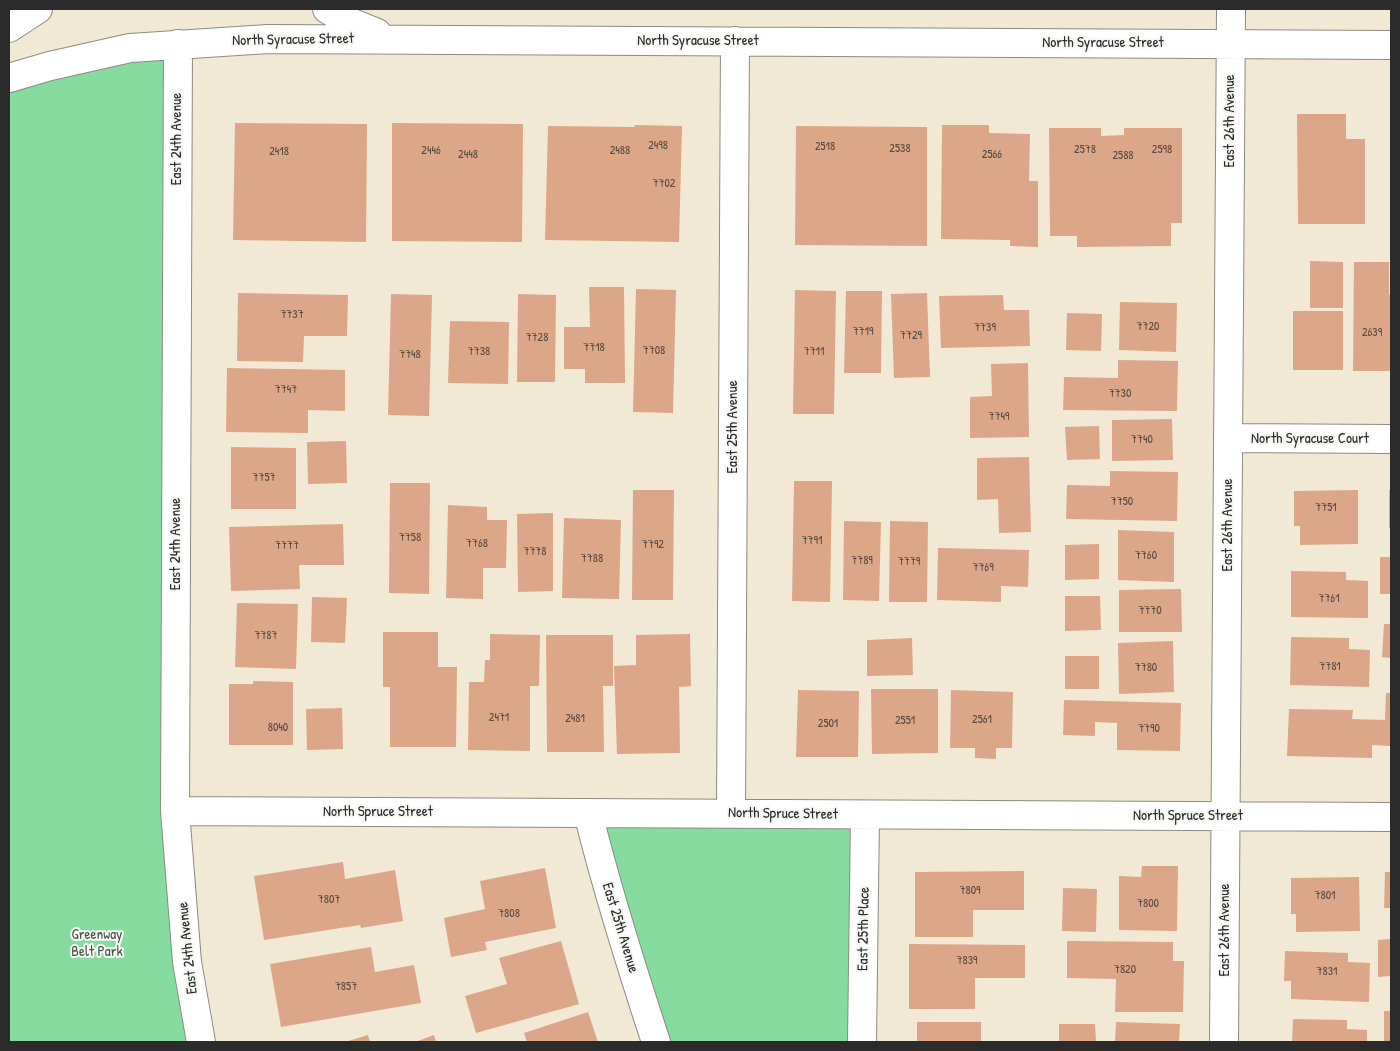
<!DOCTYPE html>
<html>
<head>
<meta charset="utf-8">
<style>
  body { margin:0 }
  #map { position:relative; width:1400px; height:1051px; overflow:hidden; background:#f2e9d5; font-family:"Patrick Hand",sans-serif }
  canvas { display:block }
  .frame { position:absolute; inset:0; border:10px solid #2b2b2b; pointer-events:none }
</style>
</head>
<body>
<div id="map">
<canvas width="1400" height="1051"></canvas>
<div class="frame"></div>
</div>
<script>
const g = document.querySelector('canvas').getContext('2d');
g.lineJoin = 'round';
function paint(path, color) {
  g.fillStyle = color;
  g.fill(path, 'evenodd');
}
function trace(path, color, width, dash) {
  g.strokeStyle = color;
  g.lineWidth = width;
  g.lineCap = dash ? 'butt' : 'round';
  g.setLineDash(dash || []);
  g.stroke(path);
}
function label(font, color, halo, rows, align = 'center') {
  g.font = font + ' "Patrick Hand",sans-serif';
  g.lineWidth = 4;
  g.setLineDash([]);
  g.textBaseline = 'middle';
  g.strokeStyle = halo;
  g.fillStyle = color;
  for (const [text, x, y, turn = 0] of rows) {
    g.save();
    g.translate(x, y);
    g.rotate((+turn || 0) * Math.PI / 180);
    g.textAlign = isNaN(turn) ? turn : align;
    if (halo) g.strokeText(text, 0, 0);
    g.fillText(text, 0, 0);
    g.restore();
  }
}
const green = new Path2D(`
  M178,44L175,811L202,1042H9V78Z
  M588,813L865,815L862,1042H656Z`);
const building = new Path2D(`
  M1297,114H1346V139H1365V224H1298Z
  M235,123L367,124L366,242L233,240Z
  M392,123L523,124L522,242L392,241Z
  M635,125L682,126L679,242L545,240L548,126L634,127Z
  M942,125H989V133L1030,134L1029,181H1038V247L1010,246V240L941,239Z
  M796,126L927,127V246L795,245Z
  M1049,128H1101V136L1124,135V128H1182V223H1171V246L1077,247V236H1050Z
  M1310,261L1343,262V308H1310Z
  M1354,262H1389V295H1391V371H1353Z
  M589,287H624L625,383H585V369H564V327H590Z
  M636,289L676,290L673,413L633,412Z
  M795,290L836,291L834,414H793Z
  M846,291H882L881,373H844Z
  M238,293L348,295L347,336H304L303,362L237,361Z
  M927,293L930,377L894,378L891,294Z
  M391,294L432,295L429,416L388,415Z
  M518,294L556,295L555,382H517Z
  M1003,295L1004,310H1029L1030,346L941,348L939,296Z
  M1120,302L1177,303L1176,352L1119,350Z
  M1293,311H1343V370H1293Z
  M1067,313L1102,314L1101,351L1066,350Z
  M450,321L509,322L508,384L448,383Z
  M1118,360L1178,361L1177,411L1063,410L1064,377L1118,378Z
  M1028,363L1029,437L970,438V397L992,396L991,364Z
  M227,368L345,370V411L308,410V433L226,432Z
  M1172,419L1173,460L1112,461V420Z
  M1099,426L1100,459L1067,460L1065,427Z
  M346,441L347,483L308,484L307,442Z
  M231,447L296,448V509H231Z
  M1029,457L1031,532L999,533L998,499L977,500V458Z
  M1110,471L1178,472L1177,521L1066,519L1067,485L1110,486Z
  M794,481H832L830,602L792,601Z
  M390,483H430L429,594L389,593Z
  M633,490H674L673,600H632Z
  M1358,490V544L1300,545V526H1294V491Z
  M1389,490H1391V528H1389Z
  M448,505L487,507V520H507L506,568H483V599L446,598Z
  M553,513V591L518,592L517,514Z
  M564,518L621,520L619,599L562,598Z
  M844,521L881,522L879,601L843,600Z
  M890,521L928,522L927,602H889Z
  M343,524L344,565H299L300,589L231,591L229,527Z
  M1118,530L1174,532V582L1118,580Z
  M1099,544V579L1065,580V545Z
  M938,548L1029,550L1028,587L1001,586V602L937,600Z
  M1380,557H1391V594H1380Z
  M1291,571L1346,572V580L1368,581V618L1291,617Z
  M1181,589L1182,632H1119V590Z
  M1065,596H1100L1101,630L1065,631Z
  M312,597L347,598L345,643L311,642Z
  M237,603L298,604L296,669L235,667Z
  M1384,624H1391V658L1382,657Z
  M383,632H438V667H457L456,747H390V687H383Z
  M490,634L540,635L539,686H530V751L468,750L469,682H484L485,660H490Z
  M690,634L691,686L679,687L680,753L617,754L614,666L636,665V635Z
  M546,635H613V686H603L604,752H547Z
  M1291,637L1349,638V649L1370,650L1369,687L1290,685Z
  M912,638L913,675L867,676V640Z
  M1173,641L1174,692L1119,694L1118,643Z
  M1065,656H1099V689H1065Z
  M253,681L293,682V745H229V684H253Z
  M871,689H938V753L872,754Z
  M798,690L859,691L858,757H796Z
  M951,690L1013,692L1012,748H996V759L975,758V748H950Z
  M1386,693H1391L1390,746L1372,745V758L1287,756L1289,709L1353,710L1352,719L1385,720Z
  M1064,700L1181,703L1180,751L1117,750V723L1095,722V736L1063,735Z
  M342,708L343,749L307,750L306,709Z
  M343,862L345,879L395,870L403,921L361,928L360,925L264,940L254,876Z
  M1142,866H1178L1177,931L1119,930V876L1141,877Z
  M545,868L556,928L485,942L487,950L451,957L444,918L485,909L480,881Z
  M1024,871V910H973V937H915V872Z
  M1385,872H1391V908H1384Z
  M1359,877L1360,931L1296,932V914H1291V878Z
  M1063,888L1097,889L1096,932L1062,931Z
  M1391,939V976L1378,977V940Z
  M561,941L579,1004L476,1033L465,996L507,984L499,958Z
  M1067,941L1173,942V961H1184L1183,1012H1115L1116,979L1067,978Z
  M909,944L1025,945V978H975V1009H909Z
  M371,947L375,972L414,965L421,1003L281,1027L270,964Z
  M1285,951L1348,953V962L1370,963L1369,1002L1291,999V981H1284Z
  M1384,1011H1391V1042H1384Z
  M588,1012L598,1042H527L524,1033Z
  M1293,1019L1347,1020V1029L1367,1030V1042H1292Z
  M917,1022H981V1042H917Z
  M1116,1022L1180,1024L1179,1042H1115Z
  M1059,1024H1095L1096,1042H1059Z
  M368,1035L370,1042H345Z
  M434,1035L436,1042H415Z`);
const minor = new Path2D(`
  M327,9L345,20L377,33
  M9,28L38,9
  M178,44L175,811L187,962L201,1042
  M9,78L50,66L130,48L268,39L1391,45
  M1228,438L1391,439
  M175,811L1391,817
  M588,813C607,890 631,966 656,1042
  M731,813L735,41
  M862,1042L865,815
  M1224,1042L1231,9`);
const numberNames = [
  ["2498",658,146],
  ["2518",825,147],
  ["2538",900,149],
  ["2578",1085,150],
  ["2598",1162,150],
  ["2446",431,151],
  ["2488",620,151],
  ["2418",279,152],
  ["2448",468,155],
  ["2566",992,155],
  ["2588",1123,156],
  ["7702",664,184],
  ["7737",292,315],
  ["7720",1148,327],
  ["7739",985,328],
  ["7719",863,332],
  ["2639",1372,333],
  ["7729",911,336],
  ["7728",537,338],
  ["7718",594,348],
  ["7708",654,351],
  ["7738",479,352],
  ["7711",814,352],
  ["7748",410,355],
  ["7747",286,390],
  ["7730",1120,394],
  ["7749",999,417],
  ["7740",1142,440],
  ["7757",264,478],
  ["7750",1122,502],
  ["7751",1326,508],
  ["7758",410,538],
  ["7791",812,541],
  ["7768",477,544],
  ["7792",653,545],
  ["7777",287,546],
  ["7778",535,552],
  ["7760",1146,556],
  ["7788",592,559],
  ["7789",862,561],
  ["7779",909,562],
  ["7769",983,568],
  ["7761",1329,599],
  ["7770",1150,611],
  ["7787",266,636],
  ["7781",1330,667],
  ["7780",1146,668],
  ["2471",499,718],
  ["2481",575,719],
  ["2561",982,720],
  ["2551",905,721],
  ["2501",828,724],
  ["8040",278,728],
  ["7790",1149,729],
  ["7809",970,891],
  ["7801",1325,896],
  ["7807",329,900],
  ["7800",1148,904],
  ["7808",509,914],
  ["7839",967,961],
  ["7820",1125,970],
  ["7831",1327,972],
  ["7857",346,987]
];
const streetNames = [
  ["North Syracuse Street",293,40,-1],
  ["North Syracuse Street",698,41],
  ["North Syracuse Street",1103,43],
  ["East 26th Avenue",1230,121,-90],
  ["East 24th Avenue",177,139,-90],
  ["East 25th Avenue",733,427,-90],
  ["North Syracuse Court",1310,439],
  ["East 26th Avenue",1228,525,-90],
  ["East 24th Avenue",176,544,-90],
  ["North Spruce Street",378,812],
  ["North Spruce Street",783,814,1],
  ["North Spruce Street",1188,816],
  ["East 25th Avenue",620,928,73],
  ["East 25th Place",864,929,-89],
  ["East 26th Avenue",1225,930,-90],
  ["East 24th Avenue",188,948,-96]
];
const parkNames = [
  ["Greenway",97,935],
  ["Belt Park",97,952]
];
paint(green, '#86dc9e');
paint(building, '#dca688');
trace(minor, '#8e8a80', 30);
trace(minor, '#fff', 28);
label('12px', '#574a42', null, numberNames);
label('15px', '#2b2b2b', '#f6f6f2', streetNames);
label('15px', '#425748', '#f6f6f2', parkNames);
</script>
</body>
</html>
